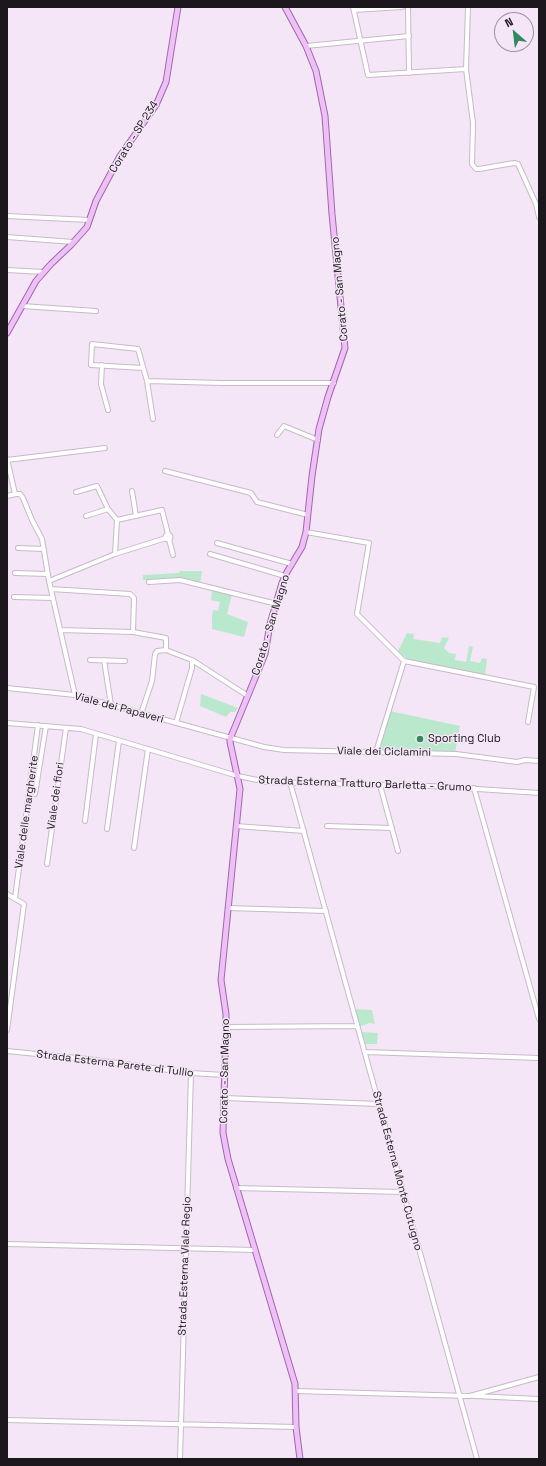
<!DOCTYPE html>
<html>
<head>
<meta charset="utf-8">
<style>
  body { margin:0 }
  #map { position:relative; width:546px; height:1466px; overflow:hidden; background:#f4e6f6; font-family:"Space Grotesk",sans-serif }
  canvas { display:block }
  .frame { position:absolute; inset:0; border:8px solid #1b171c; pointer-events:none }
  .north { position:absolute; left:494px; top:12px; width:40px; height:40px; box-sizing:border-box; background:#f4e6f6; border:1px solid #9d939f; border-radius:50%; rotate:332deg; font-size:11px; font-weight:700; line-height:16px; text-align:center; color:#1b171c }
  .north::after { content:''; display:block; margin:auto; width:14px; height:18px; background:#30895f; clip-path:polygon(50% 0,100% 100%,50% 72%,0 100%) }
</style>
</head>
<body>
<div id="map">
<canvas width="546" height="1466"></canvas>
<div class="frame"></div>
<div class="north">N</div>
</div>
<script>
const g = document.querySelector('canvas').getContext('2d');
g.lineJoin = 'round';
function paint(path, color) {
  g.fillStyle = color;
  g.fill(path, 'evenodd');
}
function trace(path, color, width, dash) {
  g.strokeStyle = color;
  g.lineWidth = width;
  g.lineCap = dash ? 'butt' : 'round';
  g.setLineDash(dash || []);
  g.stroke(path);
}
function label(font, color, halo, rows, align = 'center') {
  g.font = font + ' "Space Grotesk",sans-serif';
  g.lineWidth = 3;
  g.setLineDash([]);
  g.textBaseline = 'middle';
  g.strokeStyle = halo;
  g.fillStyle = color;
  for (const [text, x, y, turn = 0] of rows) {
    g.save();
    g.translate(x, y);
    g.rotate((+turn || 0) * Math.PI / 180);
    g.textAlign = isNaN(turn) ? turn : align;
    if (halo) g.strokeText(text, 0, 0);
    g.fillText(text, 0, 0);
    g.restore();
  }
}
const green = new Path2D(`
  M180,571H202L200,584L180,580H143V575L179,573Z
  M212,590L232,594L227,614L248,622L244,637L212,629V616L213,610L218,611L220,602L211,600Z
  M407,633L414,634L413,639L440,643L442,637L449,638L444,648L449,653L456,654L455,660L466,662L469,646L473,647L470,661L480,663L482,658L487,659L485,675L407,659L398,651Z
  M201,694L238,708L235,712H230L226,717L200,706Z
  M390,711L460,726L455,753L378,751Z
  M353,1009L372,1010L375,1024L369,1023L359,1027Z
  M360,1032L378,1033L377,1044H363Z`);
const minor = new Path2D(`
  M353,7L368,75L466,69
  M408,7L409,73
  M468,7L466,69L473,123L472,164L476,169H479L514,163L518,164L536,204L539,217
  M354,10L402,7
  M306,46L409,36
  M7,216L89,220
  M7,237L73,242
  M7,270L44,272
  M22,306L96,311
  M102,365L101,384L108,410
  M143,368L91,365L92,344L138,349L147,381L153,419
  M147,381L222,383H334
  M277,435L284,426L318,440
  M7,459L15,494
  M7,460L105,448
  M165,471L251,493L257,502L308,515
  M132,491L136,516
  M76,492L97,486L108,509L117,520L115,554
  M7,496L16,494H20L23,498L32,520L42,539L49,581L75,695
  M86,516L108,509
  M117,520L162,510L168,534
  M306,532L369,543L357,614L404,661L534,687L528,722
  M165.5 537a2.5 2.5 0 1 1 5 0a2.5 2.5 0 1 1-5 0Z
  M169,539L173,555
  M217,543L292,564
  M18,548L44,549
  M210,554L285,576
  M15,573L48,574
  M49,581L115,554L166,538
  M149,582L180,580L277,604
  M51,589L130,594L134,598L133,632
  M14,597L53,598
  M60,630L133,632L166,638V650L157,651L155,654L152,681L141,714
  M166,650L192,660L248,696
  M90,660L125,661
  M104,660L111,705
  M7,688L75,695L264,747L284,750L456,754L517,762L525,760L539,761
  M7,723L81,729L238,776L267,782L431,786L539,793
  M176,723L192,668V660
  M376,752L404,661
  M290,782L477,1459
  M380,785L398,851
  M474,788L539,1019
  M35,794L46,726
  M85,821L96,734
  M236,826L304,831
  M327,826L392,828
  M107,829L119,741
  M134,848L148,749
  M47,864L66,728
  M7,894L24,904L7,1030
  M15,898L38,725
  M228,908L326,911
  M226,1027L357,1026
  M7,1051L87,1059L191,1073L224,1075
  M365,1052L539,1058
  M224,1098L379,1104
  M236,1188L403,1192
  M7,1244L255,1250
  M295,1391L470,1396L539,1377
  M474,1396L539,1399
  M7,1420L296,1427
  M180,1459L191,1073`);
const major = new Path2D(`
  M285,7L306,46L316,71L325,116L332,214L345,348L328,397L319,429L312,476L306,532L302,547L287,572L282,583L270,624L265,654L230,739V742L240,789L221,980L226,1014V1027L223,1133L228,1159L295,1384L296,1427L300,1459
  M7,333L36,281L51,264L71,245L87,227L96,201L120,156L156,105L166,82L178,7`);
const markers = [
  [420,739,4,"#30895f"]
];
const streetNames = [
  ["Corato - SP 234",134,137,-58],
  ["Corato - San Magno",340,289,-95],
  ["Corato - San Magno",271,625,-73],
  ["Viale dei Papaveri",119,708,15],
  ["Viale dei Ciclamini",384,752,1],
  ["Strada Esterna Tratturo Barletta - Grumo",365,784,2],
  ["Viale dei fiori",56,796,-82],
  ["Viale delle margherite",27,812,-82],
  ["Strada Esterna Parete di Tullio",115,1064,7],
  ["Corato - San Magno",225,1071,-89],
  ["Strada Esterna Monte Cutugno",397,1171,75],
  ["Strada Esterna Viale Regio",185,1266,-88]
];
const poiNames = [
  ["Sporting Club",428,739]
];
paint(green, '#bae8cd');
trace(minor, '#c7bac9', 6);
trace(major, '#9e69a8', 7);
trace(minor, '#fff', 4);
trace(major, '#efbff8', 5);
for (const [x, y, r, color] of markers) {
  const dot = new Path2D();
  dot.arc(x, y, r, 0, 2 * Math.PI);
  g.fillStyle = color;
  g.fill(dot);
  trace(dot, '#f4e6f6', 1.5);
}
label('11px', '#1b171c', '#f4e6f6', streetNames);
label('11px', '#1b171c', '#f4e6f6', poiNames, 'left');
</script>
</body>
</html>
